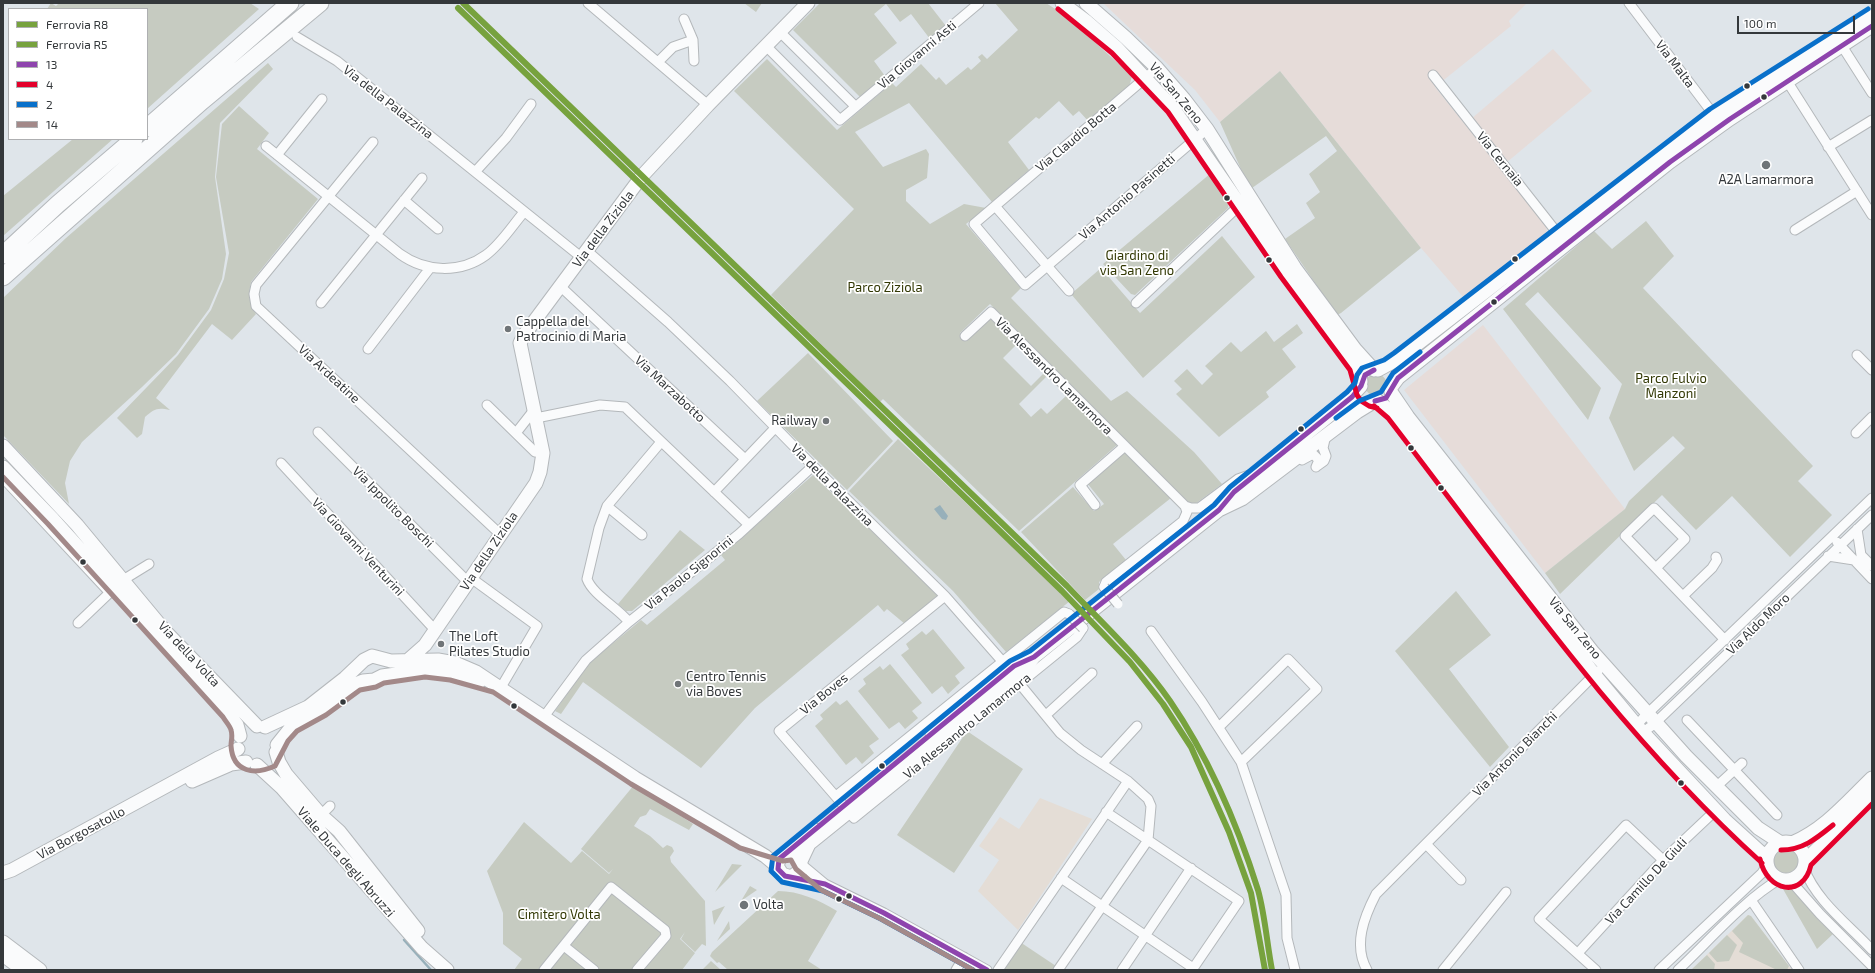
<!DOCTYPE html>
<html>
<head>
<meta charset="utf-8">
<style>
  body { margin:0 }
  #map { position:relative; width:1875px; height:973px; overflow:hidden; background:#dfe5ea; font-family:"Exo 2",sans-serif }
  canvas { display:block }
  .frame { position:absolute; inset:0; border:4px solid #34383b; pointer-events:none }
  .legend { position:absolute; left:8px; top:8px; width:140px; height:132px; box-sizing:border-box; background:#fff; border:1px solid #aeafb1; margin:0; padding:5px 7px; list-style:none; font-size:12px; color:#34383b }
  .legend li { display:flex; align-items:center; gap:8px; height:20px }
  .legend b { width:20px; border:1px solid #aeafb1 }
  .scale { position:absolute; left:1737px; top:16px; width:118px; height:18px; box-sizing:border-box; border:2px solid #34383b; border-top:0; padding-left:5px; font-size:12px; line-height:14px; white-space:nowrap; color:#34383b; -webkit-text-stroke:3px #fff; paint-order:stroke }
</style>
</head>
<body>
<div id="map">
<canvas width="1875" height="973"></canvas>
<div class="frame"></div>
<ul class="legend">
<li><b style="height:5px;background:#77a23e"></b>Ferrovia R8</li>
<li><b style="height:5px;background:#77a23e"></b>Ferrovia R5</li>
<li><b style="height:5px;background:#8e44ad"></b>13</li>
<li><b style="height:5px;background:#e4002b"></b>4</li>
<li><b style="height:5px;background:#0970ca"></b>2</li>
<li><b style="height:5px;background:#a38989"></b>14</li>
</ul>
<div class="scale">100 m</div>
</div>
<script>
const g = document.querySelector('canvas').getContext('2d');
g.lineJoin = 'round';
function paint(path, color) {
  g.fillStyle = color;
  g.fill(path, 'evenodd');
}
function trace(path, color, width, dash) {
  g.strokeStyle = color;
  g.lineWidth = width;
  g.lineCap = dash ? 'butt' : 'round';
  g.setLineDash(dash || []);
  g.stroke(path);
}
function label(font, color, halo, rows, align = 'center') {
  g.font = font + ' "Exo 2",sans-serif';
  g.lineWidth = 3.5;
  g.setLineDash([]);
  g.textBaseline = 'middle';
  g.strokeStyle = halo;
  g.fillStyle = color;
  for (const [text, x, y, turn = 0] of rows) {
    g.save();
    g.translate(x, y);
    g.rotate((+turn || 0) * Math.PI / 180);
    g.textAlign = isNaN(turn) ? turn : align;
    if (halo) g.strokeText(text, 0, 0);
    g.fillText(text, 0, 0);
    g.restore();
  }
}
const industrial = new Path2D(`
  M1103,3H1527L1509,21L1511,26L1435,87L1545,224L1547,231L1543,239L1465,299L1421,248L1280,71L1220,122L1195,90Z
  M1553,49L1592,91L1506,163L1471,119Z
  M1483,325L1625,509L1545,573L1404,390Z`);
const education = new Path2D(`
  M1040,798L1092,819L1018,930L978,891L999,860L979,846L1000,817L1019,829Z
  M1748,915L1751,916L1792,970H1691Z`);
const green = new Path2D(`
  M51,3L56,6L59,3H250L259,9L147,109V9H47Z
  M744,3H762L756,12Z
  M820,3H928L946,26L930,39L911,14L900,22L886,4L874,14L897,43L874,61L885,76L860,97L793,30Z
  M995,3H1046L1066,16L1132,76L1129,87L1089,122L1079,111L1073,116L1059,101L1039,119L1036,117L1008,142L1029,170L992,202L909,103L855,132L883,167L926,149L929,154L927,178L906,190V201L930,224L964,204L986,208L966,224L1021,288L1011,298L1111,401L1127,391L1194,452L1222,484L1195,504L1186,502L990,304L960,333L967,340L988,319L995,320L1018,343L1003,358L1031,386L1048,369L1051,372L1019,404L1031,417L1041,408L1047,414L1067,395L1117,445L1019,531L883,399L880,402L771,295L854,209L734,91L767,59L837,130L892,83L896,87L921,64L936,80L939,77L946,85L968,67L971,70L981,61L978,57L982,54L987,59L1018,30Z
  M268,63L273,69L220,123L215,177L226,254L222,279L209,309L176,354L142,387L82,442L70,461L65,483L69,504L3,435V298L66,238Z
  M1280,71L1421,248L1341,313L1337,315L1285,239L1315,218L1306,203L1320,192L1309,174L1337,151L1326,136L1252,188L1244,176L1220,122Z
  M239,106L269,133L257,149L318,199L251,282C248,295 249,303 256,314L232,340L212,324L156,398L170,410C157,407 154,409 145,417L142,434L137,438L117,418L178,355L211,310L224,279L229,253L216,177L222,124Z
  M73,139H113L3,236V196Z
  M1211,173V177L1218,183L1229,200L1228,208L1135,295L1131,294L1103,264Z
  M1646,221L1674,256L1643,288L1813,466L1798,481L1832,515L1790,557L1732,496L1696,530L1662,495L1560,594L1545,573L1625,509L1629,501L1685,448L1673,436L1634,471L1609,418L1622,384L1538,292L1525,304L1601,388L1588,420L1503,309L1594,231L1612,249Z
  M1222,236L1255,277L1143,378L1071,294L1101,268L1140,313Z
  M1297,324L1303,333L1282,349L1296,367L1266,392L1269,397L1219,437L1176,394L1182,389L1174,381L1187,369L1202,385L1213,374L1205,366L1231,342L1241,352L1266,331L1274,342Z
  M808,353L893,441L847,490L757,401Z
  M1365 385a11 11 0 1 1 22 0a11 11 0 1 1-22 0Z
  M898,439L1070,601L1006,652L953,591L849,491Z
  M1125,451L1171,498L1113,544L1126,560L1099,582V589L1085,600L1021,532L1073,487L1094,511L1104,504L1087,483Z
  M813,475L939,594L905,624L887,609L884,612L878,605L755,708L701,768L583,682L561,714L555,711L589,663L641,620L647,625L725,560L721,555Z
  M680,530L705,550L632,611H626L618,604Z
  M1456,591L1491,635L1449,669L1509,747L1490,767L1395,651Z
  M933,629L965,668L955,676L960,683L948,694L942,686L932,694L901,655L909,649L906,644L922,631L926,635Z
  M890,664L922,703L912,711L918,718L905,729L899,722L889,729L858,691L866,684L863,679L880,666L883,670Z
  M847,700L879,739L869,746L874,753L862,764L856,757L846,765L815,726L823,719L820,715L836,701L840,705Z
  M967,731L1023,769L954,873L897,835Z
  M634,785L693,824L689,830L650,809L646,815L640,817L634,826L650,836L663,848L667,845L672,847L674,851L670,857L671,862L705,901L706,946L702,944L695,952L681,939L685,932L680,939L695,953L682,970H514L522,959L503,944V913L487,871L524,822L571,863L582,851L609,874L613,869L609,873L581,849Z
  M1774 861a12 12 0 1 1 24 0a12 12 0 1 1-24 0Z
  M732,864L742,865L715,892Z
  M750,886L757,890L741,901Z
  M1784,886L1794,889L1816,917L1833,934L1817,949L1783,889Z
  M778,891C799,891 819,900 837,911L808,961L822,970H728L719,962L717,963L710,956L712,952Z
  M725,906L714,925L712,911Z
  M1748,915L1751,916L1789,966L1787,970H1777L1739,952L1743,943L1732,931Z
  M729,921L730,929L717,941Z
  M1727,935L1737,945L1729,961L1717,962L1709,953Z
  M1020,942L1056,966L1053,970H1002Z
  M1707,955L1715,964L1714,970H1691Z
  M711,961L721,970H702Z`);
const water = new Path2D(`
  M940,505L948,516L946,520L942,519L934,509Z`);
const stream = new Path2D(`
  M404,940L431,970`);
const street = new Path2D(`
  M588,3L708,105
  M1629,3L1717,119
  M684,19L693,40L694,61
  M780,32L855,106
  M297,37L337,61L581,257
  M766,46L840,120L979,3
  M1842,46L1872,93
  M658,62L673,47L693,40
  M1157,68L974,224L1025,285L1207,129
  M1433,75L1562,239
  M1787,81L1872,215
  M373,142L256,285L254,294L256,306L501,535
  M266,146L400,254C425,272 460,274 486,255C501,244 512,226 524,212
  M1828,147L1872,120
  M277,155L322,99
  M475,172L506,138L531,104
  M404,200L438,229
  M995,206L1069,291
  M1795,230L1857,191
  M586,250L668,322L730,381L813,466L945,596L1002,661
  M560,286L745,459
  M321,303L422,178
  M1136,303L1243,202
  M965,336L991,312L1185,506L1187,512L1183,521L1116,574L1106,582L1104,587
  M368,349L430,268
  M1857,355L1872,370
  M487,405L535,452L543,453
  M541,417L600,405L625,407L749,525
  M318,432L468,582
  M516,433L534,410
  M1856,433L1872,417
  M1302,460L1313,454L1319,460L1316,467
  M281,463L435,630
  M1317,466L1324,461L1326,456L1323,448L1326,435
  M3,478L110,593
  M714,492L775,428
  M1095,505L1080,485L1125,446
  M607,506L642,535
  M1185,506L1191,508H1199L1238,479L1252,474
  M1857,529L1861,555L1872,566
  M1837,542L1854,560
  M1828,556L1854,560L1872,579
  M1656,568L1685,539L1654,508L1625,536L1725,640
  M471,578L537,626L500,689
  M1683,596L1712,568L1717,560L1716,557
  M629,622C617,607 593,595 587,579L599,528L607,506L661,442
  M78,623L123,580L149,564
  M1151,631L1202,702L1241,762L1286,895L1287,938L1295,970
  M1019,683L1060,733L1081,750L1128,781L1148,799L1151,806L1148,840L1058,970
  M1046,715L1092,673
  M543,718L586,660L629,622L739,534L813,466
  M1687,720L1777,815
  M1637,725L1644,717L1872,498
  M1219,727L1288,659L1317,689L1241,762
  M1643,732L1653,725L1872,515
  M1102,764L1137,726
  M1717,786L1742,763
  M836,796L1064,612L1069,614
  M844,806L779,731L945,596
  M1106,812L1239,901L1192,970
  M849,813L854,818L1077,637L1083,628
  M321,815L330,806
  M1426,844L1461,880
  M801,864L825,884L884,913L987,970
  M1804,868C1816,901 1849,925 1872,950
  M791,877L823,883
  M1061,878L1193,968
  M1790,880L1820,914L1872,966
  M1751,900L1799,970
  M564,946L594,970
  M1578,953L1663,860L1716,810
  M544,970L611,887L665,930L666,936L637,970
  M956,970L964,957
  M998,970L1128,781
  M1122,970L1191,868
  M1367,970C1353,945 1364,917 1376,894L1598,671
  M1443,970L1506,892
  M1596,970L1539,919L1626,825L1663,860
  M1659,970L1762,873L1767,865
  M1678,970C1708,942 1745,899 1780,879`);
const secondary = new Path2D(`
  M1062,3L1086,21L1117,48L1173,108L1287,273L1356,366L1360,373L1361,382
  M1086,3L1126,38L1157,68L1184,99L1207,129L1295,268L1355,349L1374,370
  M1378,370L1398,359L1714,115L1872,15
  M1392,386L1398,378L1670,162L1730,119L1872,26
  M1391,392L1408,417L1592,651L1686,756L1758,828L1781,843
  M1378,401L1393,413L1594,674L1638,727L1725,820L1767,858
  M3,446L77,525L165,631L257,726
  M3,467L53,519L228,713L237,725L240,736
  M1222,507L1234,492L1345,403L1361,386
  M408,660L425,645L536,483L540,472L543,453L520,343L524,335L642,176L708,105L808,3
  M265,727L308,707L345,678L364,660L372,656L391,661L438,660L455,663L476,672L635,778L765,856L777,866L782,874L791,877L800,871L801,862L797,855L788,853L780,857L777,866
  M932,734L1014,666L1030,659
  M277,745L293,725L322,709L351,686L363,681L374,680L382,676L425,670L451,673L480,681
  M276,752L279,762L286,774L321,815L339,831L418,931
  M257,765L282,788L422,948L447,970
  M192,781L231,764L246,762
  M1767 861a19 19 0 1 1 38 0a19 19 0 1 1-38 0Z
  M1792,843C1825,829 1847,802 1872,778
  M788,853L815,830
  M801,861L809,844L1021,673L1034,657L1219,510L1242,499L1357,412L1375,401
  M1805,861L1872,794
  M3,873L12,870L218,758L238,749
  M3,942L40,970
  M3,955L23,970`);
const highway = new Path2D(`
  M147,128L290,3
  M3,255L58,204L134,139
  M3,277L202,101L320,3`);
const streetBridge = new Path2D(`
  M1104,587L1118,604
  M1069,614L1083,628`);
const bus1 = new Path2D(`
  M1375,401L1386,398L1398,378L1670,162L1730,119L1872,26
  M987,970L884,913L825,884L785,876L778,869L779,859L1014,666L1034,657L1219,510L1234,492L1352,397L1361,386L1365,375L1374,370`);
const bus2 = new Path2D(`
  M1058,9L1112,53L1168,112L1281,277L1350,370L1357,395L1361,401L1369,406L1377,408
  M1374,406L1388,418C1506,571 1618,733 1762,863
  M1781,850C1803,850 1817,838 1833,825
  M1760,859C1767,892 1803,899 1811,865L1872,804`);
const bus3 = new Path2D(`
  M1336,418L1359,401L1381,392L1393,373L1420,352
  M973,970L881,919L823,891L782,882L771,871L773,856L1010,661L1030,651L1214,505L1230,487L1347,392L1355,383L1357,375L1362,368L1384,360L1394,353L1710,109L1868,9`);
const bus4 = new Path2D(`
  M3,477L48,524L223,717C226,722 230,726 231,730C233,736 231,740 231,746C233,773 255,775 275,766L288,741L297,731L326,715L360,690L376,687L384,683L425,677L450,680L493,692L631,784L740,848L783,861L791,860L796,869L821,890L881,919L973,970`);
const rail1 = new Path2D(`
  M463,3L1067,586C1102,623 1141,659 1170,701C1209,758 1237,823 1258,890C1265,915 1267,944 1272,970`);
const rail2 = new Path2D(`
  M458,8L1062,591L1130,662L1163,704L1191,747L1229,832L1251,893L1265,970`);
const markers = [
  [1747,86,3.5,"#34383b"],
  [1764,97,3.5,"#34383b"],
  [1766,165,5,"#707578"],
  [1227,198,3.5,"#34383b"],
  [1515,259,3.5,"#34383b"],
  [1269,260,3.5,"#34383b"],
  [1494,302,3.5,"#34383b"],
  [508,329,4,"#707578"],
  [826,421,4,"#707578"],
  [1301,429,3.5,"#34383b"],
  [1411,448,3.5,"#34383b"],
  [1441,488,3.5,"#34383b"],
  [83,562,3.5,"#34383b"],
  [135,620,3.5,"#34383b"],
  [441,644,4,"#707578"],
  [678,684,4,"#707578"],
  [343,702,3.5,"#34383b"],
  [514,706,3.5,"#34383b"],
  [882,766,3.5,"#34383b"],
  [1681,783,3.5,"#34383b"],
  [849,896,3.5,"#34383b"],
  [839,899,3.5,"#34383b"],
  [744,905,5,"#707578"]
];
const streetNames = [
  ["Via Giovanni Asti",917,55,-40],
  ["Via Malta",1675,64,53],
  ["Via San Zeno",1176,93,50],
  ["Via della Palazzina",388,102,38],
  ["Via Claudio Botta",1076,137,-40],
  ["Via Cernaia",1500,159,51],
  ["Via Antonio Pasinetti",1127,197,-41],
  ["Via della Ziziola",603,229,-53],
  ["Via Ardeatine",329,374,43],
  ["Via Alessandro Lamarmora",1054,376,45],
  ["Via Marzabotto",670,389,43],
  ["Via della Palazzina",832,485,45],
  ["Via Ippolito Boschi",393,507,45],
  ["Via Giovanni Venturini",358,547,47],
  ["Via della Ziziola",489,551,-56],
  ["Via Paolo Signorini",689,573,-39],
  ["Via Aldo Moro",1758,624,-44],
  ["Via San Zeno",1575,628,51],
  ["Via della Volta",189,654,47],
  ["Via Boves",824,694,-39],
  ["Via Alessandro Lamarmora",967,726,-39],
  ["Via Antonio Bianchi",1515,754,-45],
  ["Via Borgosatollo",81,833,-28],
  ["Viale Duca degli Abruzzi",346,862,49],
  ["Via Camillo De Giuli",1646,881,-47]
];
const poiNames = [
  ["A2A Lamarmora",1766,180,"center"],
  ["Cappella del",516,322],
  ["Patrocinio di Maria",516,337],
  ["Railway",818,421,"right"],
  ["The Loft",449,637],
  ["Pilates Studio",449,652],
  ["Centro Tennis",686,677],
  ["via Boves",686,692],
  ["Volta",753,905]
];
const parkNames = [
  ["Giardino di",1137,256],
  ["via San Zeno",1137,271],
  ["Parco Ziziola",885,288],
  ["Parco Fulvio",1671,379],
  ["Manzoni",1671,394],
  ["Cimitero Volta",559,915]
];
paint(industrial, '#e6dcd9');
paint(education, '#e4ddd6');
paint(green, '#c6cbc1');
paint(water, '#97b0ba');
trace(stream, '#97b0ba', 2.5);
trace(street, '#b4b8bb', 11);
trace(secondary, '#b4b8bb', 15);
trace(highway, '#b4b8bb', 19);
trace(street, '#fafbfc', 9);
trace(secondary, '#fafbfc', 13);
trace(highway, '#fafbfc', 17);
trace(streetBridge, '#b4b8bb', 11, []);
trace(streetBridge, '#fafbfc', 9);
trace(bus1, '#8e44ad', 5);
trace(bus2, '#e4002b', 5);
trace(bus3, '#0970ca', 5);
trace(bus4, '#a38989', 5);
trace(rail1, '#77a23e', 6);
trace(rail2, '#77a23e', 6);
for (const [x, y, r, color] of markers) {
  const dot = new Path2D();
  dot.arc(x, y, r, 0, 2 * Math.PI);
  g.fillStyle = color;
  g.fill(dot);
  trace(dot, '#fff', 1.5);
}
label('13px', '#34383b', '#fff', streetNames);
label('13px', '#34383b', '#fff', poiNames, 'left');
label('13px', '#323804', '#fff', parkNames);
</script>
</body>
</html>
